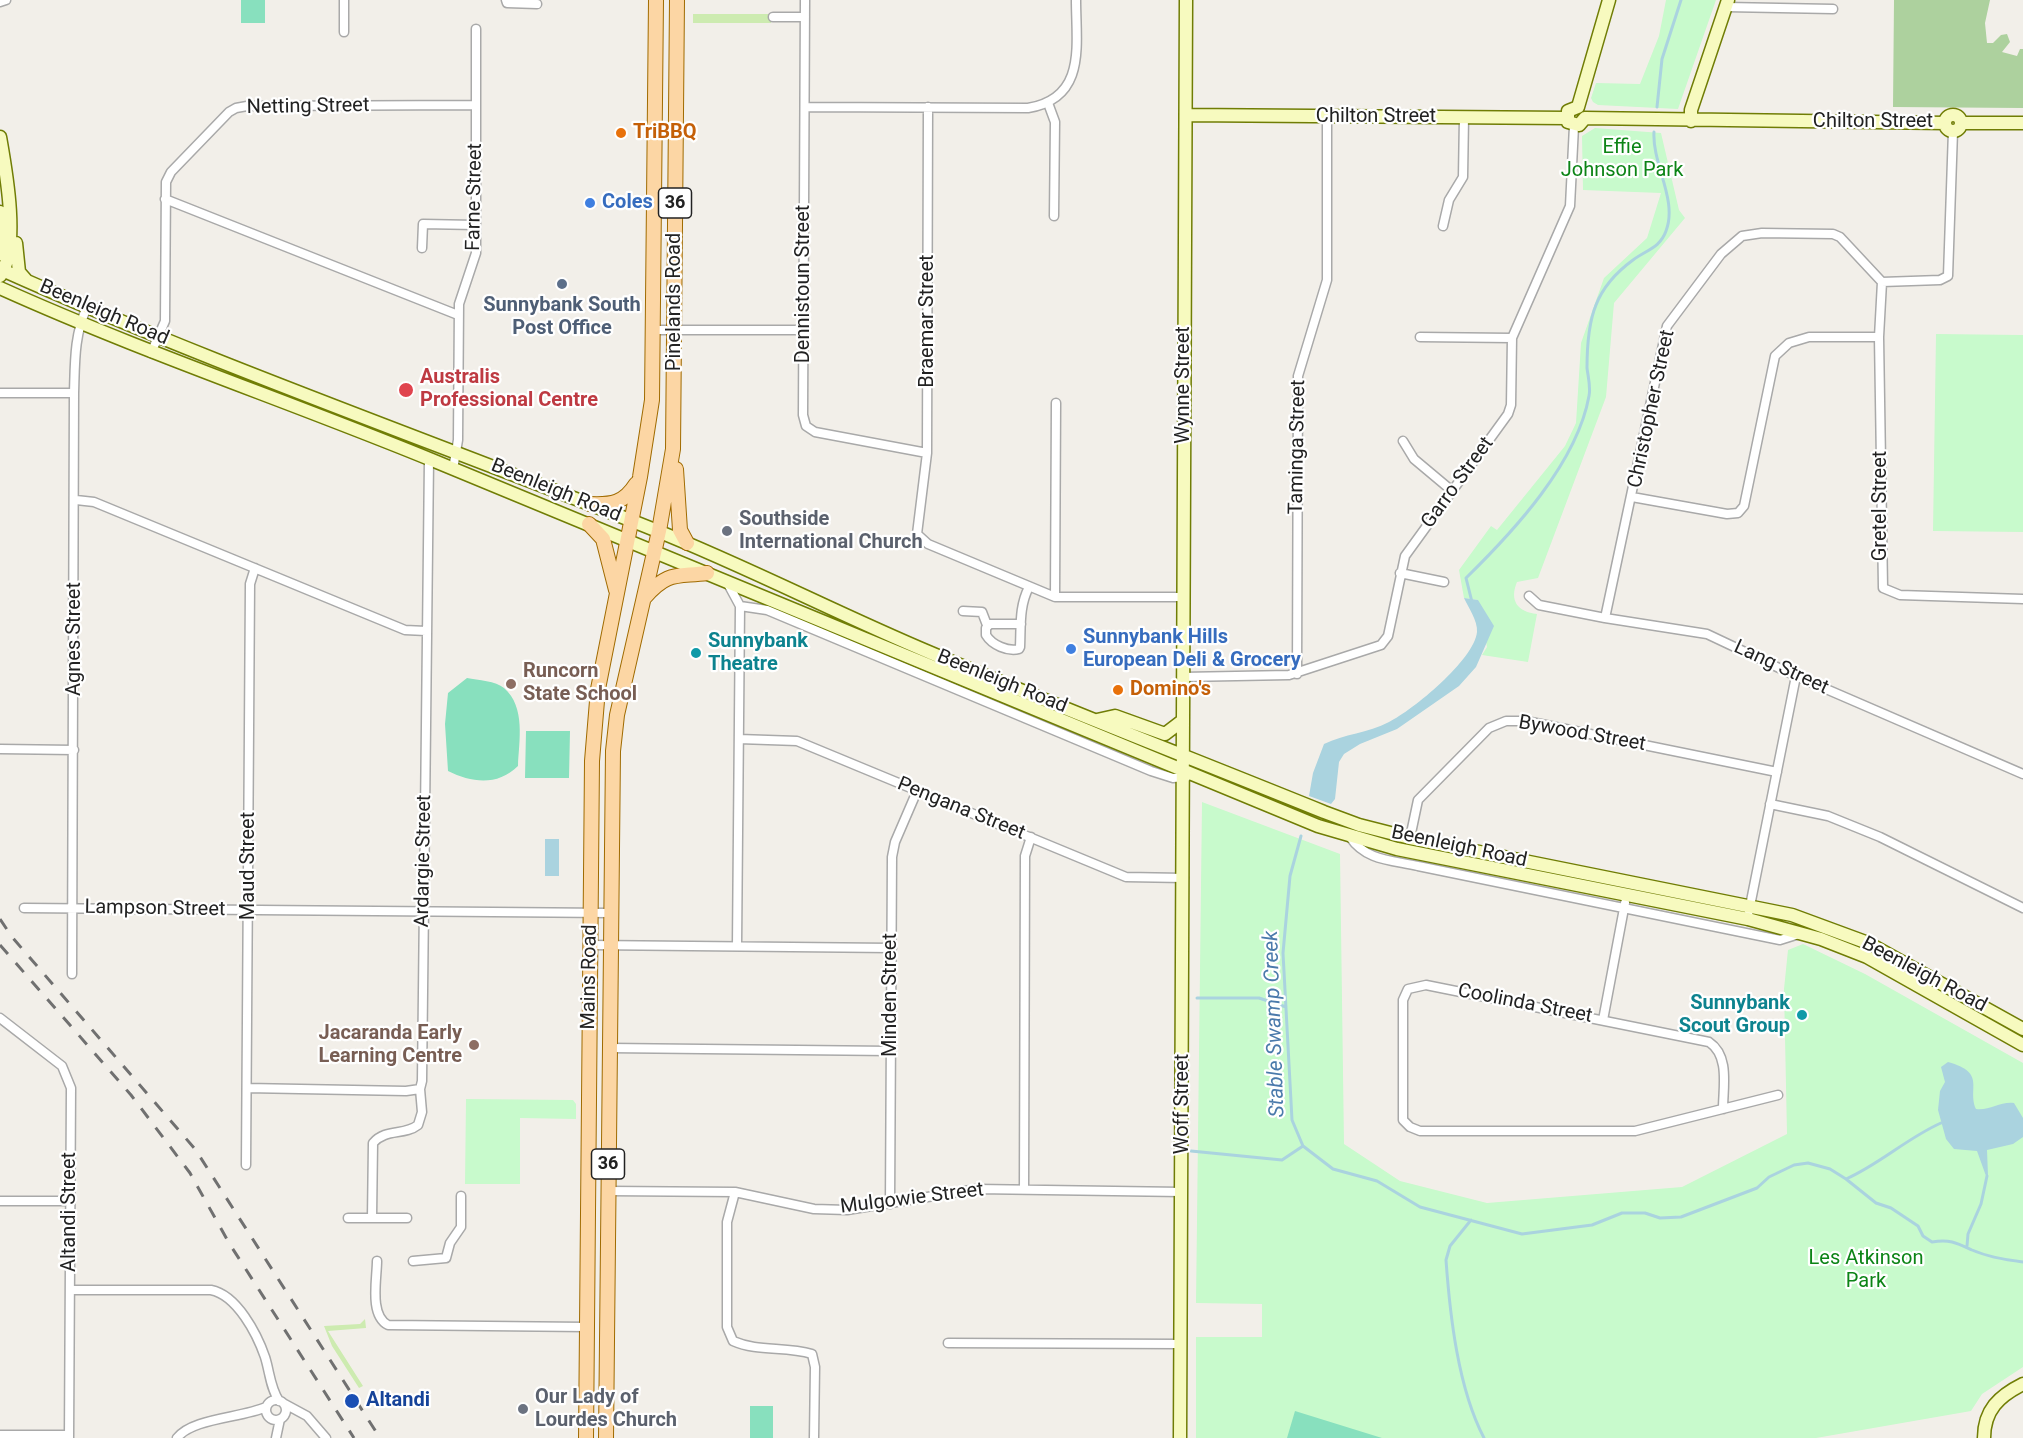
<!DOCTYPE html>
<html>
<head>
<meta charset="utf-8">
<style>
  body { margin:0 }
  canvas { display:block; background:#f2efe9 }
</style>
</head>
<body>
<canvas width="2023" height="1438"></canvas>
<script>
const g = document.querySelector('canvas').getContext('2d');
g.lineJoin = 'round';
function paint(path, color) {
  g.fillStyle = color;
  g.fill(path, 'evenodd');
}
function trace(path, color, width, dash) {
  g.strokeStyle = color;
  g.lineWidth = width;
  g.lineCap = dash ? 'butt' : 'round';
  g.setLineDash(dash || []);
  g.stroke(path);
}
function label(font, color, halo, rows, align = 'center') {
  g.font = font + ' Roboto,sans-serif';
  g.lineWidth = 4.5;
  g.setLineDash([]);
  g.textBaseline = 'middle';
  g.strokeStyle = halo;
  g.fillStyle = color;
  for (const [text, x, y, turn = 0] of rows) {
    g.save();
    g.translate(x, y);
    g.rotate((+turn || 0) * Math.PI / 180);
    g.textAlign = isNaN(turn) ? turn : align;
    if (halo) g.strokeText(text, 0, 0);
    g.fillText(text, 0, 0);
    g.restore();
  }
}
const grass = new Path2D(`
  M693,14H771V23H693Z
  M365,1319L366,1328L328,1331L363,1386L359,1388L332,1346L324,1326L360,1324Z`);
const forest = new Path2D(`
  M1894,0H1990L1985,23L1987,43H1993L2001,35L2007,34L2010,42L2002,52L2017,56L2020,49H2023V108L1893,107Z`);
const park = new Path2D(`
  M1666,0H1716L1678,109L1598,105L1593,102L1591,98L1596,83L1640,84L1659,36Z
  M1595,128L1661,133L1679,210L1685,218L1614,303L1606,397L1538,578L1517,582C1509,601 1518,612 1537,614L1528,662L1482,655L1487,647L1478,600L1464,598L1459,570L1491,526L1497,530L1565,446L1576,423L1581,343L1604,278L1647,238L1661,193L1583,190L1582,136Z
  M1936,334L2023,335V532L1933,531Z
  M1202,802L1340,854L1344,1144L1400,1181L1487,1203L1682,1187L1787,1134L1784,989L1788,950L1803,944L1865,974L2023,1063V1367L1982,1394L1971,1411L1816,1438H1196V1337H1262V1304L1196,1303Z
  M466,1099L573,1100L576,1104V1119L520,1118V1184H465Z`);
const pitch = new Path2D(`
  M241,0H265V23H241Z
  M467,678C478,680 496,681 504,688C526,707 519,741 518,766C498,786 472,783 448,771L445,724L448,693Z
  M526,731H570L569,778H525Z
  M750,1406H773V1438H750Z
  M1295,1411L1382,1438H1287Z`);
const water = new Path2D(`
  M1464,598L1478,600L1494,626L1476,667L1459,686L1397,729L1360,744L1344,754L1339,762L1335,799L1331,804L1309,796L1313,773L1324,744C1344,734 1368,733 1389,722C1413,710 1474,660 1477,632C1478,621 1468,607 1464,598Z
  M545,839H559V876H545Z
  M1948,1062C1987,1073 1967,1088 1976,1109C1989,1111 2001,1101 2014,1103L2023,1118V1137L2013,1144L1987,1150L1988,1176H1986L1977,1151L1954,1149L1946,1139L1938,1110L1940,1091L1945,1082L1941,1067Z`);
const stream = new Path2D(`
  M1657,107L1662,59L1681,0
  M1472,602L1466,578C1514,531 1577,463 1589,396C1591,387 1588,377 1587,368C1587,350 1589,322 1596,305C1603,287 1618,271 1633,260C1646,250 1660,248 1666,231C1678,200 1652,164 1654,132
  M1301,836L1290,876L1283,953L1292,1120L1303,1146L1333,1169L1377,1181L1420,1207L1522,1234L1592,1225L1622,1213H1645L1660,1218L1681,1217L1757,1188L1769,1177L1794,1165L1808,1163L1830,1169L1846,1179L1876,1203L1891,1208L1918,1226L1923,1236L1932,1242C1950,1239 1957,1243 1972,1250C1988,1257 2006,1260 2023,1262
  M1197,998H1259L1286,1007
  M1191,1151L1282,1160L1303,1146
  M1846,1179C1880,1164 1907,1138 1941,1123
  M1471,1220L1450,1246L1446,1260C1450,1316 1458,1388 1484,1438
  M1967,1246L1968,1234L1981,1204L1987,1176`);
const street = new Path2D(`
  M506,0L507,3L537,4
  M805,0L803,415L806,426L815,432L927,453
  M0,2L6,0
  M1726,7L1833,9
  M773,17H805
  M344,32V0
  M1048,103L1055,122L1054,216
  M805,107L1028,108C1087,98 1076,45 1076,0
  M928,107L927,453L917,534L928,544L1055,597H1183
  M165,199L458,315
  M1443,226L1449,200L1463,177L1464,117
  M422,248L423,224L476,225
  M1882,282L1879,337L1883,588L1900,595L2023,599
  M654,330H804
  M1420,337L1512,338
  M151,353L165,321L166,182L171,172L229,112L236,108L247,106L476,105
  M0,393H74
  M1403,441L1414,459L1451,490
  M453,469L458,440L459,304L476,253V29
  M1632,497L1727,514L1738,513L1744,506L1775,356L1789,343L1809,337H1879
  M76,500L94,502L405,630L426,631
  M1400,573L1444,582
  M727,582L740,606L737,946
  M1529,596L1539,605L1605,618L1707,634L1796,676L2023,774
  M1055,597L1056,403
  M740,606L767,610L1151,771L1173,778L1186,777
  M963,611L982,612L987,625
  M1605,618L1667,326L1721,254L1742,236L1762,233L1833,234L1840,237L1882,282L1940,280L1948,276L1953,131
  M1021,624H990L986,628V635C992,645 1008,652 1019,649L1020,647C1021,626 1019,606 1029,587
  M1297,674L1298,376L1327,280V117
  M1183,677L1289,675L1381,645L1388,636L1405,556L1508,414L1511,405L1512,338L1570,206L1574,126
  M739,739L797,741L1126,877L1184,878
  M0,749L74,750
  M1770,804L1828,816L1880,837L2023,908
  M1350,837C1366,861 1392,860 1418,866L1780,940L1799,934
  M1410,838L1418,800L1489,728L1506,721H1526L1777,772
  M24,908L610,913
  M1749,911L1796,676
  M591,945L892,948
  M72,974L74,393C75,363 74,335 87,307
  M0,1018L62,1066L71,1088L69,1438
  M1603,1020L1625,903
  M609,1048L891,1051
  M247,1088L406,1091L420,1089L422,1081L429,459
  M1723,1109C1723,1087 1730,1056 1709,1042L1426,985L1408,989L1403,1000V1120L1410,1127L1420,1131H1635L1778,1095
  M246,1165L250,584L255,568
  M1024,1189L1025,856L1031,837
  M608,1191L735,1192L814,1209L847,1210L977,1189L1182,1192
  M735,1192L727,1222V1327L733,1341C758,1352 785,1346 812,1354L815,1367L814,1438
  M0,1201H71
  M890,1204L892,857L895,842L917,791
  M348,1218H407
  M372,1218L373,1143C386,1128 404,1136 418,1125L422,1112L420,1089
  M377,1261C377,1279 369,1315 388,1325L587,1327
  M413,1261L446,1258L450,1243L461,1227V1196
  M70,1290H211C237,1295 257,1334 265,1357C270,1373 270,1387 279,1401
  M948,1343L1180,1344
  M266 1410a10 10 0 1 1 20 0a10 10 0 1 1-20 0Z
  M283,1403L307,1416L326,1438
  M0,1435H69
  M177,1438C192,1418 242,1418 266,1407
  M276,1438L280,1419`);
const secondary = new Path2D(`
  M1578,107L1609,0
  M1578,107L1568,111V122L1579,125L1585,118
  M1945 123a8 8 0 1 1 16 0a8 8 0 1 1-16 0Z
  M1186,115L1567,118
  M1585,118L1945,123
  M1691,121V110L1728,0
  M1961,123H2023
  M0,137C6,171 20,248 0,276
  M0,212L3,235L0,254
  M16,243L19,272L26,280
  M0,269C214,365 437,443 655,530C748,567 838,614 931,653C1061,708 1193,759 1324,812L1359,825L1410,838L1792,915L1868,943L2023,1029
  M0,288C142,352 288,401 432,460C728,582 1023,704 1318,826L1397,849L1748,919L1821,939L1867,957L2023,1045
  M1097,720L1115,716L1165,734L1182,721
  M1180,1438L1186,0
  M1984,1438C1984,1410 1999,1396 2023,1384`);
const primary = new Path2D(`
  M676,469L680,530L687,543
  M590,504C612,505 624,503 636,484
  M589,524L603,539L616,590
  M645,597C668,571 676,577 707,573
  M586,1438L592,761L598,689L640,477L652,400L656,0
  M606,1438L613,751L617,715L659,531L673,449L677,0`);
const rail = new Path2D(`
  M0,919L12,937L195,1149L380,1438
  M0,945L131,1095L190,1173L229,1243L354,1438`);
const markers = [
  [621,133,6,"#e8710a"],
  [590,203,6,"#3f7fe0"],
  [562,284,6,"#5c6f8a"],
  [406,390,8,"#e0444e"],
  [727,531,6,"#6b7280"],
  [1071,649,6,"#3f7fe0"],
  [696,653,6,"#0f9aa8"],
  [511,684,6,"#8d6e63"],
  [1118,690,6,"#e8710a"],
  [1802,1015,6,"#0f9aa8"],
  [474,1045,6,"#8d6e63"],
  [352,1401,8,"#1a4fb4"],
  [523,1409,6,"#6b7280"]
];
const shields = [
  [675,203,33],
  [608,1164,33]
];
const shieldNames = [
  ["36",675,203],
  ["36",608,1164]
];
const streetNames = [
  ["Netting Street",308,107,-1],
  ["Chilton Street",1376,117],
  ["Chilton Street",1873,122],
  ["Farne Street",475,197,-89],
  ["Dennistoun Street",804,284,-90],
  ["Pinelands Road",675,302,-90],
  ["Beenleigh Road",104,313,23],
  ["Braemar Street",928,321,-90],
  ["Wynne Street",1184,385,-90],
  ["Christopher Street",1652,409,-78],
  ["Taminga Street",1298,447,-89],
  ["Garro Street",1458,483,-54],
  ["Beenleigh Road",556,491,22],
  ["Gretel Street",1881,506,-90],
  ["Agnes Street",75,639,-90],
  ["Lang Street",1781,668,25],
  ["Beenleigh Road",1002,682,22],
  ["Bywood Street",1582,734,10],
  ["Pengana Street",961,809,22],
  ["Beenleigh Road",1459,847,12],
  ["Ardargie Street",424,861,-89],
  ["Maud Street",249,866,-90],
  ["Lampson Street",155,909,1],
  ["Beenleigh Road",1924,975,28],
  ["Mains Road",590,977,-89],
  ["Minden Street",891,995,-90],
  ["Coolinda Street",1525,1004,11],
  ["Woff Street",1183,1104,-90],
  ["Mulgowie Street",912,1199,-7],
  ["Altandi Street",70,1212,-90]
];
const foodNames = [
  ["TriBBQ",633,133],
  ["Domino's",1130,690]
];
const parkNames = [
  ["Effie",1622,148],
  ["Johnson Park",1622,171],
  ["Les Atkinson",1866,1259],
  ["Park",1866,1282]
];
const shopNames = [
  ["Coles",602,203],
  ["Sunnybank Hills",1083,638],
  ["European Deli & Grocery",1083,661]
];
const serviceNames = [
  ["Sunnybank South",562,306],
  ["Post Office",562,329]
];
const healthNames = [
  ["Australis",420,378],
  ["Professional Centre",420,401]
];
const worshipNames = [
  ["Southside",739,520],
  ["International Church",739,543],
  ["Our Lady of",535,1398],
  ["Lourdes Church",535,1421]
];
const cultureNames = [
  ["Sunnybank",708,642],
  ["Theatre",708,665],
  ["Sunnybank",1790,1004,"right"],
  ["Scout Group",1790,1027,"right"]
];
const educationNames = [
  ["Runcorn",523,672],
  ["State School",523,695],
  ["Jacaranda Early",462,1034,"right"],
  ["Learning Centre",462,1057,"right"]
];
const transitNames = [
  ["Altandi",366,1401]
];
const waterNames = [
  ["Stable Swamp Creek",1275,1024,-92]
];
paint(grass, '#cdebb0');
paint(forest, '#add19e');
paint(park, '#c8facc');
paint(pitch, '#88e0be');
paint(water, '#aad3df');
trace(stream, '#aad3df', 3);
trace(street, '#a9a9a9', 11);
trace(secondary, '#707d05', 15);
trace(primary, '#a06b00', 16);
trace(street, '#fff', 8);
trace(secondary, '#f7fabf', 12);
trace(primary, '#fcd6a4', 14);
trace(rail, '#707070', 3, [12, 12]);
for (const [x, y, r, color] of markers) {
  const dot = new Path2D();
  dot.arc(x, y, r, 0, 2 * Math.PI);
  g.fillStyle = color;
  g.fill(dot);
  trace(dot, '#fff', 2);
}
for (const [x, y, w] of shields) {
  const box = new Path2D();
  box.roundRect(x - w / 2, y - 15, w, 30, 4.5);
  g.fillStyle = '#fff';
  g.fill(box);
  trace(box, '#222', 1.5);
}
label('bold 18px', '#222', null, shieldNames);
label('20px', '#222', '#fff', streetNames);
label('bold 20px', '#c56008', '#fff', foodNames, 'left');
label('20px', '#0c8416', '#fff', parkNames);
label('bold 20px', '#366cbe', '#fff', shopNames, 'left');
label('bold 20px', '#4e5e75', '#fff', serviceNames);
label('bold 20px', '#be3a42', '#fff', healthNames, 'left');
label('bold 20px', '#5b616d', '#fff', worshipNames, 'left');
label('bold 20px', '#0d838f', '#fff', cultureNames, 'left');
label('bold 20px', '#785e54', '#fff', educationNames, 'left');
label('bold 20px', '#164399', '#fff', transitNames, 'left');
label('italic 21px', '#4a7aab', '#fff', waterNames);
</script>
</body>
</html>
